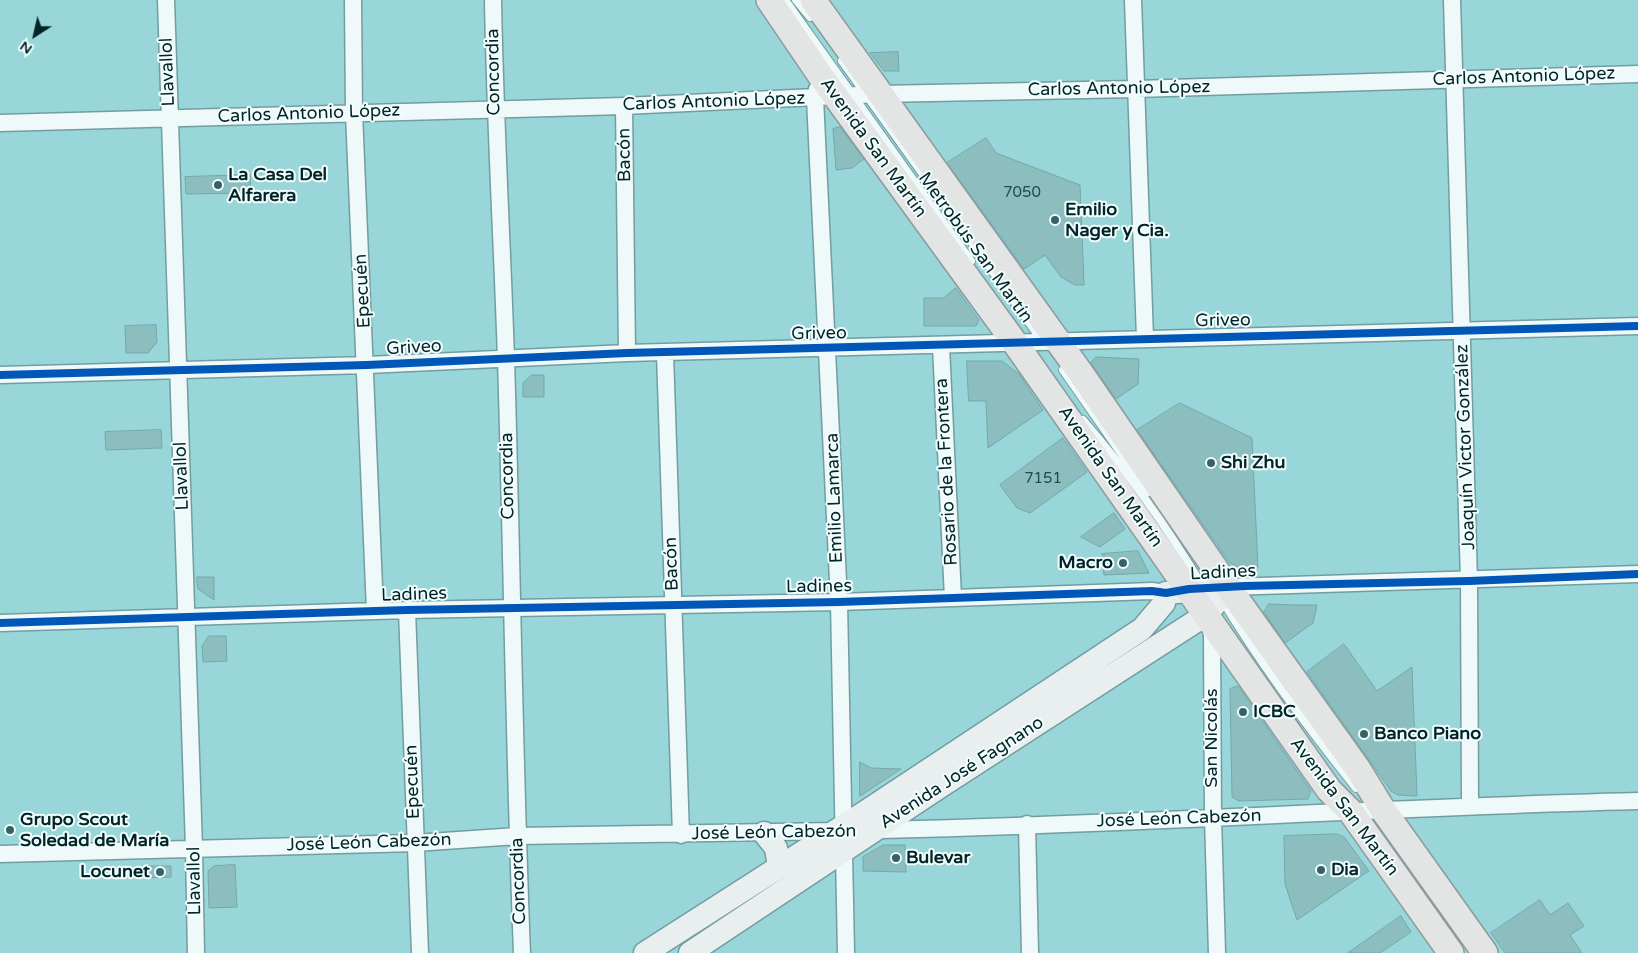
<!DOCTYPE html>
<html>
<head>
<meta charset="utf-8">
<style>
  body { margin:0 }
  #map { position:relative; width:1638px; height:953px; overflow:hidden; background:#98d6d9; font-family:"Varela Round",sans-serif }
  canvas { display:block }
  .north { position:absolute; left:10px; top:10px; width:50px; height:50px; -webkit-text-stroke:4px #f3fdfe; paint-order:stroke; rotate:215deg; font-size:14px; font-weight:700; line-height:20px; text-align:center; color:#002526 }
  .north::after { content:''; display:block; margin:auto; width:18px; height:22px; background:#002526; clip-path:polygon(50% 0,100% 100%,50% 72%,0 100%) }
</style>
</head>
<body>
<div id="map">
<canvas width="1638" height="953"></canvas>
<div class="north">N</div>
</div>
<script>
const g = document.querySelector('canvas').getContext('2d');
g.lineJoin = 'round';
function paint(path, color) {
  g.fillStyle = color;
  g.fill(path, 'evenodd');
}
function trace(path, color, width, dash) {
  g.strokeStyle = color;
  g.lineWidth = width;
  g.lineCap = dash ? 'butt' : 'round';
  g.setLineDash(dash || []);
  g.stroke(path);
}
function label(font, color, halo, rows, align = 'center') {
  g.font = font + ' "Varela Round",sans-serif';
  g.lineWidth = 4;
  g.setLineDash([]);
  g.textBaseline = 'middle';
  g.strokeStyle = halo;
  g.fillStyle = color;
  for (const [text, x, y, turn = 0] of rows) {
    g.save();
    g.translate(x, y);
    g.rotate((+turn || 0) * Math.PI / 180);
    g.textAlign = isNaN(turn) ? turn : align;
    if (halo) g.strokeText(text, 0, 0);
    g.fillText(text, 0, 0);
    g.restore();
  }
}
const building = new Path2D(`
  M898,52L899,71H884L870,53Z
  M840,127L864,159L852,168L836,170L833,129Z
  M986,138L996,153L1080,185L1084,285H1075L1061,277L1045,255L1024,269L947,163Z
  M250,175L251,193L186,194L185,177Z
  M956,288L979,320L976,326H924V298H943Z
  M156,325L157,342L148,353H126L125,326Z
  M1096,357L1139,359L1138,384L1116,399L1091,363Z
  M967,361H1002L1019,374L1043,410L988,448L986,401H969Z
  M532,375H544V397H523V383Z
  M1180,403L1252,438L1258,568L1242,569L1230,563L1137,430Z
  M161,430L162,448L106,450L105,432Z
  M1063,438L1087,472L1030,513L1017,508L1000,485Z
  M1114,513L1125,529L1100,547L1081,537Z
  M1138,551L1149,573L1104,575L1102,554Z
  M197,577H214V600L198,589Z
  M1269,604L1297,605H1317L1313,623L1285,643L1264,612Z
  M209,636H226L227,661L203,662L202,646Z
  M1344,644L1377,691L1412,667L1417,796L1398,795L1391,791L1307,672Z
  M1238,686L1311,791L1308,799L1239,801L1232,797L1230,689Z
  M860,762L871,768L901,769L860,796Z
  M1337,834L1344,837L1369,871L1297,920L1285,884L1284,836Z
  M883,845H905L906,872L863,871V857Z
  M235,865L237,907L209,908L208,871L214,866Z
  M148,866H171V877L149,878Z
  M1540,900L1550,915L1568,903L1584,926L1570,935L1582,953H1505L1491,933Z
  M1401,916L1411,932L1380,953H1348Z`);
const lane = new Path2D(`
  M785,0L971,261
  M796,0L810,17
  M842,61L1043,342
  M1063,370L1148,492
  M1083,420C1128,472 1167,527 1203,587
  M1222,600C1262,666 1308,728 1356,788`);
const street = new Path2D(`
  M166,0L194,848L196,953
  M353,0L354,113L375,611
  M493,0C495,120 502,239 506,359C512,557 514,755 522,953
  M1133,0L1145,338
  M1452,0L1469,581L1470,805
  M817,89L815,98L839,602L846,953
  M624,106L627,353
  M0,123L624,106L879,94L1136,89L1638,74
  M941,346L953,598
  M665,353L681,835
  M0,375L367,365L627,353L1638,326
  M1228,587L1638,574
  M407,610L420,953
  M0,623L407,610L839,602L1152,591L1166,593
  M1209,623L1212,635L1213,818L1217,953
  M1027,824L1030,953
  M874,830C1129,825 1383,807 1638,801
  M0,854L415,843L517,836L837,831`);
const secondary = new Path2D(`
  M764,833L776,848L779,867
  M645,953L859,816L1142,629L1164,603L1166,593L1228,587
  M690,953L941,786L1207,614L1217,602`);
const primary = new Path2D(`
  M769,0L820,75L1015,343L1329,790L1351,812L1451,953
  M813,0L1080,372L1228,587L1358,769L1383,810L1485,953`);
const cycleway = new Path2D(`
  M0,375L367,365L627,353L1638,326
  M0,623L407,610L839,602L1152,591L1166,593L1189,589L1245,586L1469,581L1638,574`);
const markers = [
  [218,185,5,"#356365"],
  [1055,220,5,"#356365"],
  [1211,463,5,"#356365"],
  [1123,563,5,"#356365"],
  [1243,712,5,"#356365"],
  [1364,734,5,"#356365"],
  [10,830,5,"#356365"],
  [896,858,5,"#356365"],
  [1321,870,5,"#356365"],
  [160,872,5,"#356365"]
];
const numberNames = [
  ["7050",1022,193],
  ["7151",1043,479]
];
const streetNames = [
  ["Llavallol",168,72,-92],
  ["Concordia",494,72,-91],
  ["Carlos Antonio López",1524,77,-2],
  ["Carlos Antonio López",1119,89,-1],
  ["Carlos Antonio López",714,102,-2],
  ["Carlos Antonio López",309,114,-2],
  ["Avenida San Martín",873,148,54],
  ["Bacón",625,155,-91],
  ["Metrobús San Martín",975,248,54],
  ["Epecuén",363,291,-93],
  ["Griveo",1223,321,-1],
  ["Griveo",819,334,-1],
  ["Griveo",414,348,-3],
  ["Joaquín Victor González",1466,447,-92],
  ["Rosario de la Frontera",947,472,-93],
  ["Llavallol",182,476,-92],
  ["Concordia",508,476,-91],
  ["Avenida San Martín",1110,477,55],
  ["Emilio Lamarca",835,498,-92],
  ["Bacón",672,564,-92],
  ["Ladines",1223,573,-3],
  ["Ladines",819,587,-1],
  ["Ladines",414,595,-2],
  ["San Nicolás",1212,738,-90],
  ["Avenida José Fagnano",962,773,-33],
  ["Epecuén",413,782,-92],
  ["Avenida San Martín",1344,807,53],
  ["José León Cabezón",1179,819,-2],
  ["José León Cabezón",774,833,-1],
  ["José León Cabezón",369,843,-2],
  ["Llavallol",195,881,-91],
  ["Concordia",519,881,-92]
];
const poiNames = [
  ["La Casa Del",228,175],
  ["Alfarera",228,196],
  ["Emilio",1065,210],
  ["Nager y Cia.",1065,231],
  ["Shi Zhu",1221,463],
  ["Macro",1113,563,"right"],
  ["ICBC",1253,712],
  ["Banco Piano",1374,734],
  ["Grupo Scout",20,820],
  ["Soledad de María",20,841],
  ["Bulevar",906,858],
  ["Dia",1331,870],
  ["Locunet",150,872,"right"]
];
paint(building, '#8cbec0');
trace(building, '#74a8aa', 1);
trace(lane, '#719ea0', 10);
trace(street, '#719ea0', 19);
trace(secondary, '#719ea0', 25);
trace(primary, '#8c9b9e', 28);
trace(lane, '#f0f9f9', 8);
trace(street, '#f0f9f9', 16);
trace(secondary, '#e9efef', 22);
trace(primary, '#e3e4e4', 25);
trace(cycleway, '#0057b8', 8);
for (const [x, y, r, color] of markers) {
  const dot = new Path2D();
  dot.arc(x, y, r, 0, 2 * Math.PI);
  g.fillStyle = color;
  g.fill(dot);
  trace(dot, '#f3fdfe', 2);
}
label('15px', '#244c4d', null, numberNames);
label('18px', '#002526', '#f3fdfe', streetNames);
label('bold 18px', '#002526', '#f3fdfe', poiNames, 'left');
</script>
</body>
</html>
